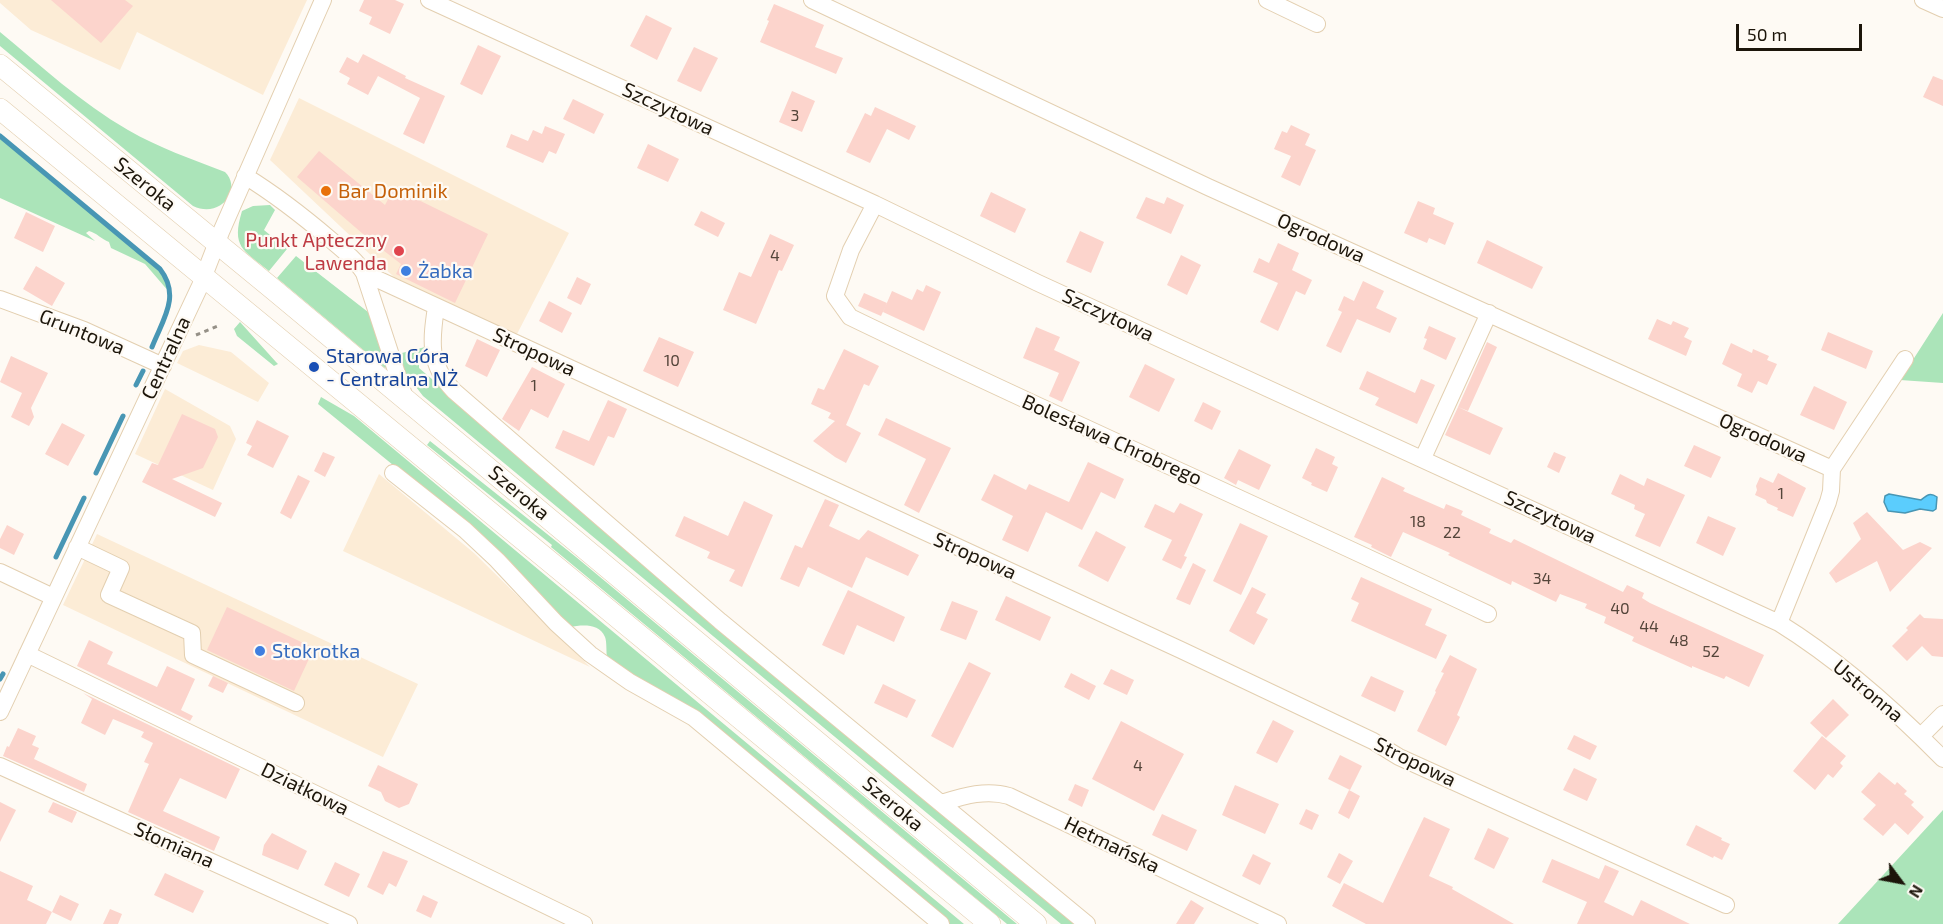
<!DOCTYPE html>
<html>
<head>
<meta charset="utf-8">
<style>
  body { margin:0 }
  #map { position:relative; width:1943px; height:924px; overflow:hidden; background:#fefaf4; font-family:"Exo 2",sans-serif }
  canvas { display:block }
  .north { position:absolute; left:1871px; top:852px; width:60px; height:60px; -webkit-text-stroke:4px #fefaf4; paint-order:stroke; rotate:122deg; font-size:16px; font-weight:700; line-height:24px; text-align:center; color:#1c150a }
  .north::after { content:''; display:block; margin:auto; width:21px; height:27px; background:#1c150a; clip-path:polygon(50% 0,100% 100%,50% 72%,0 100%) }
  .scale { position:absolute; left:1736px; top:24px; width:126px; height:27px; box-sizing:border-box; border:3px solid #1c150a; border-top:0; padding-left:8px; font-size:18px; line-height:21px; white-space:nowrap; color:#1c150a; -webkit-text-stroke:4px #fefaf4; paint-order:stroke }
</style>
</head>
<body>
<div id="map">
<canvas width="1943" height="924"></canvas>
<div class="north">N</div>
<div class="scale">50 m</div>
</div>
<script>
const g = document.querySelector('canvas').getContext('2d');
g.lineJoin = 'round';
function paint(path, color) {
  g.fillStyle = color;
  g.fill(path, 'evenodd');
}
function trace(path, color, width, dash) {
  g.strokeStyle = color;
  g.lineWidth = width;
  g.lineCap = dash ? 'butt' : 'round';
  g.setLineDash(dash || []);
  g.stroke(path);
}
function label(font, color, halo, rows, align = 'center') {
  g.font = font + ' "Exo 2",sans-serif';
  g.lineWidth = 4.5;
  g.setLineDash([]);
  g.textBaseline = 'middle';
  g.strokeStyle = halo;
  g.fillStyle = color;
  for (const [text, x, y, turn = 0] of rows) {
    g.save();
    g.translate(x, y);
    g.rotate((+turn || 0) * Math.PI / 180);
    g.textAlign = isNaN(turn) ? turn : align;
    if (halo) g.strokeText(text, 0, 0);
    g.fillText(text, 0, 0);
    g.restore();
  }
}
const built = new Path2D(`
  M0,0H307L263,95L137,32L120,70L31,30L0,3Z
  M299,98L569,233L516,336L395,278L270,160Z
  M199,345L231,352L269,383L258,402L177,363L183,351Z
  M165,389L230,426L236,439L213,490L135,454Z
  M379,474L474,553L590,667L343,551Z
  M97,534L418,684L383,757L63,605Z`);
const green = new Path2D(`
  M0,32C41,66 81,103 128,130C159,148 192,159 225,172C243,190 220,219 193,206L0,46Z
  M0,138L159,270L166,280L170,293L145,264L111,248L109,242C101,239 97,233 89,231L86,233L95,241L0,198Z
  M270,205L275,210L264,230L287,249L269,271C243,250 231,247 242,211L253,206Z
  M296,256L368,312L388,366L385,368L277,278Z
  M1943,313V383L1900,380Z
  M240,322L276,362L278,364L274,366L237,336L234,329Z
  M425,347L419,360V368L426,374L1081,924H1061L423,396L406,374L398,354Z
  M321,397L354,416L964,924H948L607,657C606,651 607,642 605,637C599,623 582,625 570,627L457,517L318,404Z
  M430,441L576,557L1017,924H1007L551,547L552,545L427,445Z
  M1943,810V924H1838Z`);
const water = new Path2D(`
  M1889,494L1921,500C1927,495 1930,492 1937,497L1936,509L1933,511L1920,509L1905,513L1888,511L1884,502L1885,496Z`);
const stream = new Path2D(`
  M0,136L160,269C181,296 163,319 152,347
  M136,385L143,371
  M96,473L123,416
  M56,557L84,498
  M0,679L3,674`);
const building = new Path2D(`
  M51,0H125L133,6L101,43Z
  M364,0H395L404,4L390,34L369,24L372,17L359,11Z
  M774,4L824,25L815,47L843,58L836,74L760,42L769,21L767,20Z
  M646,15L672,28L657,60L630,46Z
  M478,45L501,56L482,95L460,84Z
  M694,47L718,58L701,92L677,81Z
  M363,54L406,76L405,78L445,96L424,144L403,134L420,98L378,76L368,95L347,84L350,78L339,72L347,57L358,63Z
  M1933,76L1943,80V106L1923,97Z
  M792,91L815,101L802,132L779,122Z
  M573,99L604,114L594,134L563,119Z
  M875,107L916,126L909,140L887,129L870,163L846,152L865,113L871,116Z
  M1291,125L1310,134L1305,145L1316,150L1300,186L1281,177L1291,156L1274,149L1282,131L1287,133Z
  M545,126L565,134L556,154L549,151L543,163L506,147L511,134L528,141L533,130L542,134Z
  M648,144L679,159L668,182L637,168Z
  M319,151L385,205L394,188L488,234L455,303L396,274L401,264L370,240L297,177Z
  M991,192L1026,209L1015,233L980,216Z
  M1146,197L1164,204L1167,197L1184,205L1171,234L1136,218Z
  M1418,201L1435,208L1433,214L1454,223L1445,245L1429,238L1427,243L1404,233Z
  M701,211L725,223L718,237L694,225Z
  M26,212L55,226L43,252L14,238Z
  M1080,231L1104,242L1091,273L1066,262Z
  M770,234L794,245L782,271L779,270L756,324L723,310L739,272L751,277Z
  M1487,240L1543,267L1532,289L1477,263Z
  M1278,243L1299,253L1292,270L1312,280L1305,295L1296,291L1278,331L1260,322L1278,283L1253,272L1259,258L1269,263Z
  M1181,255L1201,265L1187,295L1167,285Z
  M36,266L65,283L52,306L23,289Z
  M577,277L591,284L581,305L567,298Z
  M1363,281L1384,291L1376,308L1397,318L1390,333L1357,319L1341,353L1326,346L1342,312L1338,310L1344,296L1354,301Z
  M926,285L941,292L924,331L883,312L892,291L912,300L917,289L923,292Z
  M864,293L887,303L881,316L858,306Z
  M549,301L572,313L562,333L539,321Z
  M1657,319L1671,325L1673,321L1689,328L1684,337L1692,341L1686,356L1648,339Z
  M1429,326L1456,338L1446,360L1423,349L1427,339L1424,338Z
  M1036,327L1060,337L1054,350L1080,362L1062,402L1049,396L1059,373L1023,358Z
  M1828,332L1873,351L1866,369L1821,350Z
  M659,337L694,352L678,387L643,371Z
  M477,339L500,350L487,377L465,366Z
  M1487,342L1497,347L1468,411L1458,407Z
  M1731,343L1752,353L1753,349L1769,356L1767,360L1777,364L1767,385L1758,381L1752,393L1737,386L1742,374L1722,364Z
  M844,349L879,366L869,386L864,384L846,425L861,433L846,463L835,457L813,441L835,421L828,418L831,413L811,404L818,388L824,390Z
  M11,356L48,373L31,408L34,417L29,426L11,417L22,393L0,382Z
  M1145,364L1175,379L1159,412L1129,397Z
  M532,367L565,384L548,418L531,409L519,431L502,419Z
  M1367,371L1415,393L1421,379L1435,385L1417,424L1375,405L1379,398L1359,389Z
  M1814,386L1847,402L1834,430L1800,415Z
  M608,400L627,409L614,438L608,436L594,466L555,448L563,430L589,441Z
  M1203,402L1221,411L1212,430L1194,421Z
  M1458,407L1503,428L1490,455L1445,435Z
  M182,414L215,429L218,437L203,468L172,479L222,503L215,517L142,482L152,463L158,465Z
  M886,418L951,448L919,513L904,505L926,459L878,435Z
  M257,420L289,436L273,468L247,455L252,446L246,443Z
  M62,423L85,435L68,466L45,454Z
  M1694,445L1721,457L1711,478L1684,466Z
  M1316,448L1335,457L1332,464L1338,467L1327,492L1311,485L1312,483L1302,478Z
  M1239,449L1271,465L1259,490L1238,480L1236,485L1224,478Z
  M323,452L335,457L325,477L314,471Z
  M1554,452L1566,457L1559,473L1547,467Z
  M1088,462L1124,479L1115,499L1101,492L1082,530L1046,512L1028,552L1002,540L1013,516L981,500L994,474L1026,490L1029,484L1069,502Z
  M1778,473L1806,488L1793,517L1777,510L1778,508L1767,503L1766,500L1755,495L1757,490L1756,486L1760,477L1773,483Z
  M1620,474L1644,486L1647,478L1685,495L1660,547L1635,536L1645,514L1634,509L1635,505L1611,494Z
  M298,475L310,481L291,519L280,513Z
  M1382,477L1405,488L1403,491L1444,509L1446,504L1463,511L1461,515L1491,529L1489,533L1511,543L1514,539L1623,592L1627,585L1644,593L1642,598L1650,603L1764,655L1749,687L1726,676L1724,679L1692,666V668L1632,641L1634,637L1604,623L1606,617L1585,608L1587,604L1560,594L1556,602L1512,581L1511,585L1448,555L1450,553L1403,532L1391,557L1371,547L1372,545L1354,537Z
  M825,499L839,505L829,526L859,540L868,530L919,555L908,576L866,557L852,588L808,567L799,587L780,579L795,545L802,548Z
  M744,501L773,515L742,587L729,581L735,570L707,558L710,552L675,536L684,516L728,536Z
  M1180,503L1203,514L1184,556L1187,557L1181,569L1162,560L1172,540L1144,527L1155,504L1174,513Z
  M1867,512L1903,550L1920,542L1932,548L1890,592L1877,561L1836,583L1829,573L1861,539L1853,523Z
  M1708,516L1736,528L1723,556L1696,543Z
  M1240,523L1268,536L1241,595L1213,581Z
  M7,525L24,534L14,555L0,548V539Z
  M1096,531L1126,547L1108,582L1078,566Z
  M1193,563L1206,570L1190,605L1176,599Z
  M1361,577L1432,609L1425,625L1447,635L1436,659L1351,621L1359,603L1351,599Z
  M1252,587L1266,594L1256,613L1268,619L1254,645L1229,631Z
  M848,590L905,617L894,642L857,625L844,655L822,645Z
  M1006,596L1051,617L1040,641L995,620Z
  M952,601L978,611L966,640L940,630Z
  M227,607L314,648L294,691L207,650Z
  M1920,614L1924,618L1943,619V657L1932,656L1922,646L1907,661L1892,646L1908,630L1906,628Z
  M89,640L113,652L107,664L157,687L167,666L195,679L181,710L193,716L190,721L77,666Z
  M1450,655L1477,669L1457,715L1460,717L1446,746L1417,731L1436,692L1435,691L1444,673L1441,672Z
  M969,662L991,673L953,748L931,736Z
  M1111,669L1134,680L1127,695L1103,684Z
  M1071,673L1096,686L1089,700L1064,687Z
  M213,676L228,683L223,693L208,686Z
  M1371,676L1404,691L1395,712L1361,696Z
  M883,684L916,700L907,718L874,703Z
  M83,693L240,769L226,799L180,778L163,811L220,837L214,851L128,812L149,764L144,762L153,743L141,737L144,732L113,719L105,735L81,723L92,699Z
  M1833,699L1849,715L1826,738L1810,723Z
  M1273,720L1294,731L1277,763L1256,753Z
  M1121,721L1184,754L1154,811L1092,779Z
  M18,728L36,736L32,745L39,748L34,759L87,784L84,792L3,756L7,746L9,747Z
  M1574,735L1597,746L1590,760L1567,749Z
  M1822,736L1846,756L1840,763L1843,766L1833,778L1828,774L1815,790L1793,771Z
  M1340,755L1362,766L1350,790L1328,779Z
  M378,765L418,784L409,804L399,808L385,801L381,792L368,786Z
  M1574,768L1597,779L1587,801L1563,790Z
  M1879,772L1895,785L1897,782L1907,791L1904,794L1914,802L1911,805L1924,817L1908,835L1895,823L1883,836L1863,819L1876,805L1861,792Z
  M1075,784L1089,790L1082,807L1068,800Z
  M1235,785L1279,804L1265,834L1222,815Z
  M1349,790L1360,796L1349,819L1338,813Z
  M0,802L16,810L0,842Z
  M53,802L77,812L72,823L48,812Z
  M1306,809L1319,815L1312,830L1299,824Z
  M1162,814L1197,830L1187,851L1152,835Z
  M1424,817L1450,829L1429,876L1453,887L1452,889L1514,924H1366L1332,906L1344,883L1383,903Z
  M1696,825L1722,838L1721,840L1730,844L1722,860L1714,856L1713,858L1686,845Z
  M1488,828L1509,838L1494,869L1474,859Z
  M272,833L307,851L298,870L262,855L264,845Z
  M383,851L408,861L396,887L389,883L383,895L367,887Z
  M1339,853L1353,861L1340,884L1327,877Z
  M1253,854L1271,863L1260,885L1242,876Z
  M1552,859L1599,879L1605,865L1619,871L1604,902L1633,916L1641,900L1690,924H1577L1587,902L1542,882Z
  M335,862L360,874L349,897L324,885Z
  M0,871L33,886L27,900L52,912L46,924H0Z
  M165,873L204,891L193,913L154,895Z
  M60,895L79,904L71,921L52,912Z
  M423,895L438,902L431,918L416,911Z
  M1191,900L1204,908L1194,924H1176Z
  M110,909L122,914L118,924H103Z`);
const path = new Path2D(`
  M196,335L218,326`);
const minor = new Path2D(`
  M429,0L875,204L1038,283L1779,623C1840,661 1893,708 1943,759
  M812,0L1208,187L1832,469
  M1267,0L1317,24
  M1923,0L1943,9
  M245,176C276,195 304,217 331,240C343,250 356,260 364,273L1181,650L1373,741L1399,757L1726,905
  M875,204L851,250L835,296L850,317C1061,419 1276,513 1488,614
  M364,273L405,398
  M0,299L84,330L163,366
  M436,307C431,341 428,364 454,391L720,621L1087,924
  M1423,458L1489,313
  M393,473L465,530L497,560L556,623L590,654L630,682L694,718L941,924
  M77,547L121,568L109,595L192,633L193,655L296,703
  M0,572L53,597
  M1779,623L1828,502L1831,491L1832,469L1905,359
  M27,654L584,924
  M0,712L200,286L221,232L323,0
  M1921,736L1943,714
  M0,766L349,924
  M941,803C964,796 986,789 1009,796L1278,924`);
const major = new Path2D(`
  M0,65L274,290L1036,924
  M0,109L990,924`);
const markers = [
  [326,191,6,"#e8710a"],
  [399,251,6,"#e0444e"],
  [406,271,6,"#3f7fe0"],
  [314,367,6,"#1a4fb4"],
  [260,651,6,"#3f7fe0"]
];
const numberNames = [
  ["3",795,116],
  ["4",775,256],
  ["10",672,361],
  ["1",534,386],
  ["1",1781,494],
  ["18",1418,522],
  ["22",1452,533],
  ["34",1542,579],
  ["40",1620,609],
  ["44",1649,627],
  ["48",1679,641],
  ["52",1711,652],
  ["4",1138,766]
];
const streetNames = [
  ["Szczytowa",668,109,25],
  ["Szeroka",145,184,39],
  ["Ogrodowa",1321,238,24],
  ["Szczytowa",1108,315,25],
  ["Gruntowa",82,332,22],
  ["Stropowa",534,352,25],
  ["Centralna",166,358,-65],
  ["Ogrodowa",1763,438,24],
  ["Bolesława Chrobrego",1112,440,24],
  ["Szeroka",519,493,40],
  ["Szczytowa",1550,517,25],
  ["Stropowa",975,556,24],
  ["Ustronna",1868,691,40],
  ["Stropowa",1415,762,26],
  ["Działkowa",305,789,26],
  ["Szeroka",893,804,40],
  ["Słomiana",174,845,24],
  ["Hetmańska",1112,845,26]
];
const foodNames = [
  ["Bar Dominik",338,191]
];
const healthNames = [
  ["Punkt Apteczny",387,240],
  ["Lawenda",387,263]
];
const shopNames = [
  ["Żabka",418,271],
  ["Stokrotka",272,651]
];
const transitNames = [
  ["Starowa Góra",326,356],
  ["- Centralna NŻ",326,379]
];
paint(built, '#fcecd6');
paint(green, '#abe4b9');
paint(water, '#5bcdfd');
trace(water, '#4896b4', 1.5);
trace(stream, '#4896b4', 5);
paint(building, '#fcd4cc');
trace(minor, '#e3cfb0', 18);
trace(major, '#e3cfb0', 22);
trace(path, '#959087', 3, [4.5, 4.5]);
trace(minor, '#fff', 16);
trace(major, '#fff', 21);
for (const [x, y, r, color] of markers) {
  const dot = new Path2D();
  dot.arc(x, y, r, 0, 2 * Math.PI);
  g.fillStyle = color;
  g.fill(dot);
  trace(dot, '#fefaf4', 2);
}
label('16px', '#54453a', null, numberNames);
label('20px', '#1c150a', '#fefaf4', streetNames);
label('20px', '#c56008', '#fefaf4', foodNames, 'left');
label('20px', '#be3a42', '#fefaf4', healthNames, 'right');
label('20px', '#366cbe', '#fefaf4', shopNames, 'left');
label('20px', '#164399', '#fefaf4', transitNames, 'left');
</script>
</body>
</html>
